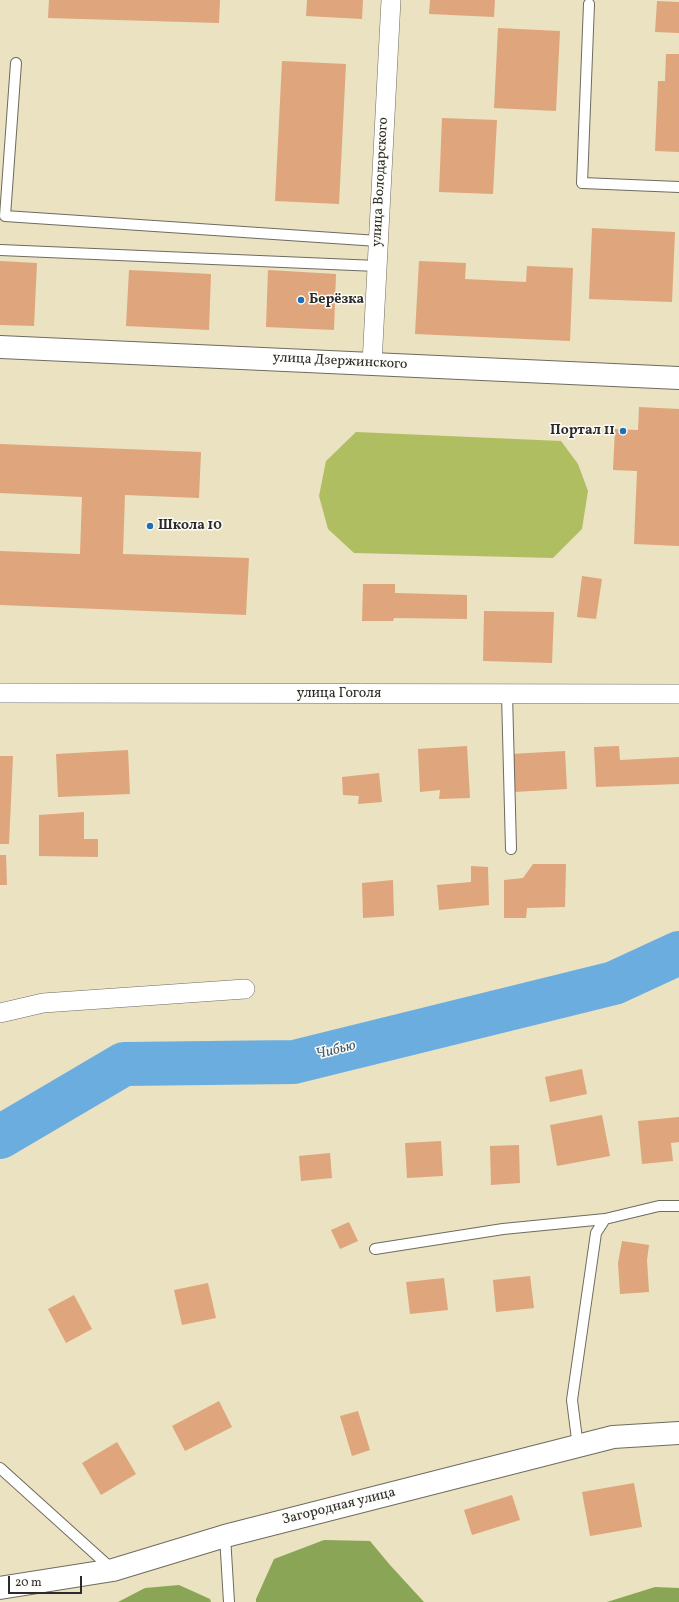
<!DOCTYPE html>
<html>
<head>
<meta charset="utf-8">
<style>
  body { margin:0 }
  #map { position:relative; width:679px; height:1602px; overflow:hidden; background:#eae2c0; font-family:Vollkorn,serif }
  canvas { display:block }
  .scale { position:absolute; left:8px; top:1576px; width:74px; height:18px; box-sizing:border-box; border:2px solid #2b2b2b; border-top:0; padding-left:5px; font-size:12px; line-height:14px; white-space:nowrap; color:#2b2b2b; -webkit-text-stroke:3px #fdfcf7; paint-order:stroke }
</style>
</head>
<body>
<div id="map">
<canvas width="679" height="1602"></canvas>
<div class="scale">20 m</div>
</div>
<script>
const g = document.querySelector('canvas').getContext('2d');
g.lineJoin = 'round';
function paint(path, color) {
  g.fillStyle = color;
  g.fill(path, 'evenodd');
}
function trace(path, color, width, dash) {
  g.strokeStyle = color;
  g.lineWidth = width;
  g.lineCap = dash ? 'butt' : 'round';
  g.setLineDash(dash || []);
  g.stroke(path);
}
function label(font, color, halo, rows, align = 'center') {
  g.font = font + ' Vollkorn,serif';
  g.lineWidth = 3;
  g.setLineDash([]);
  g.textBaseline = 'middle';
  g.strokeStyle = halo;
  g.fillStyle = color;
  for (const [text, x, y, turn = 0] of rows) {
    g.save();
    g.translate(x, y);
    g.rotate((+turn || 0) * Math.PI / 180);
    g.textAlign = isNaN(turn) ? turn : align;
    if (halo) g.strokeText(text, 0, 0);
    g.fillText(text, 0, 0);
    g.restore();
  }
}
const green = new Path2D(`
  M356,432L561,441L578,464L588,491L582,529L553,558L354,553L328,529L319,496L326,461Z`);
const forest = new Path2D(`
  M324,1540L370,1541L390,1565L424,1602H256V1599L274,1559Z
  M179,1585L210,1599L211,1602H118L145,1588Z
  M655,1587L679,1588V1602H607Z`);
const river = new Path2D(`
  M0,1137L124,1064L294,1062L614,983L679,953`);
const building = new Path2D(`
  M49,0H220L219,23L48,18Z
  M307,0H363L362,19L306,16Z
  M430,0H495L494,17L429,14Z
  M657,1L679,2V33L655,32Z
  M498,28L560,31L556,111L494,108Z
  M666,54H679V152L655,151L658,81H665Z
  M282,61L346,64L339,204L275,201Z
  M442,118L497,120L493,194L439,192Z
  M592,228L675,232L672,302L589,299Z
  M0,261L37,263L34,326L0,325Z
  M419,261L466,263L465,279L526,282L527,266L573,268L570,341L415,334Z
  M129,270L211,274L209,330L126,326Z
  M268,270L336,274L334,330L266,327Z
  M639,407L679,409V546L634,544L637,471L613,470L615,429L638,430Z
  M0,444L201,452L199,498L125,495L123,554L249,558L246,615L0,605V551L80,554L82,497L0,493Z
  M582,576L602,579L596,619L577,617Z
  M363,584H395V593L467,595V619L394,618L393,621H362Z
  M484,611L554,612L552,663L483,661Z
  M467,746L470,798L439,799L440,790L420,792L418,749Z
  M619,746L620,760L679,757V784L596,787L594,747Z
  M128,750L130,794L58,797L56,754Z
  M565,751L567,789L514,792L511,754Z
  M0,756H13L9,844H0Z
  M379,773L382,802L358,804L359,796L343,795L342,777Z
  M84,812V839H98V857L39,856V815Z
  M0,855H6L7,885H0Z
  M533,864H566L565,907L527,908L526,918H504V880L523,878Z
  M471,866L488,867L489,905L439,910L437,885L471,882Z
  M393,880L394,916L363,918L362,883Z
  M582,1069L587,1094L550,1102L545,1077Z
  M602,1115L610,1156L557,1166L550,1125Z
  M679,1117V1142L671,1143L673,1161L642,1164L638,1121Z
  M441,1141L443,1176L407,1178L405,1143Z
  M519,1145L520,1183L491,1185L490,1146Z
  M330,1153L332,1178L301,1181L299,1156Z
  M349,1222L358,1241L340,1249L331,1230Z
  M622,1241L649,1245L647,1260L649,1292L620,1294L618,1263Z
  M530,1276L534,1308L496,1312L493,1280Z
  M444,1278L448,1310L410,1314L406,1282Z
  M208,1283L216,1318L182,1325L174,1290Z
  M74,1295L92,1329L66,1343L48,1309Z
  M219,1401L232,1427L185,1451L172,1426Z
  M358,1411L370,1450L352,1456L340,1416Z
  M117,1442L136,1474L101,1495L82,1463Z
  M634,1483L642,1527L590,1536L582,1492Z
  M512,1495L520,1520L472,1535L464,1510Z`);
const lane = new Path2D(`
  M589,4L582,183L679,187
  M16,63L5,216L378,241
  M0,250L377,266
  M507,694L511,849
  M375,1249L503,1229L605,1219
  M578,1447L572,1400L596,1233L605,1219L659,1206H679
  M0,1468L113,1570
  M225,1536L229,1602`);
const street = new Path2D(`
  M372,364L391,0
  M0,693L679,694
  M0,1013L43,1003L245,989`);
const secondary = new Path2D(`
  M0,347L679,378
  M0,1588L113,1570L225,1536L613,1437L679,1433`);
const markers = [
  [301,300,4,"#1f6fb2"],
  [623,431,4,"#1f6fb2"],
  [150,526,4,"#1f6fb2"]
];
const streetNames = [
  ["улица Володарского",381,182,-87],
  ["улица Дзержинского",340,362,3],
  ["улица Гоголя",339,694],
  ["Загородная улица",339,1507,-14]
];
const poiNames = [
  ["Берёзка",309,300],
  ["Портал 11",615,431,"right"],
  ["Школа 10",158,526]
];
const waterNames = [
  ["Чибью",336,1051,-14]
];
paint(green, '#afbe61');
paint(forest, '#8ba557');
trace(river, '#6cade0', 44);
paint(building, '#dfa57c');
trace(lane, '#6e6b5f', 12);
trace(street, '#6e6b5f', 20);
trace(secondary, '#6e6b5f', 24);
trace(lane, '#fff', 10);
trace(street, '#fff', 19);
trace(secondary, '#fff', 22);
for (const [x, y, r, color] of markers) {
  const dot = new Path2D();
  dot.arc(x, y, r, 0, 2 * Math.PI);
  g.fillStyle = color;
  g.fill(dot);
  trace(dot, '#fdfcf7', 1.5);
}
label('14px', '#2b2b2b', '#fdfcf7', streetNames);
label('bold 14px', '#2b2b2b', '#fdfcf7', poiNames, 'left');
label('italic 15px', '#455f73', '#fdfcf7', waterNames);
</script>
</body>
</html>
